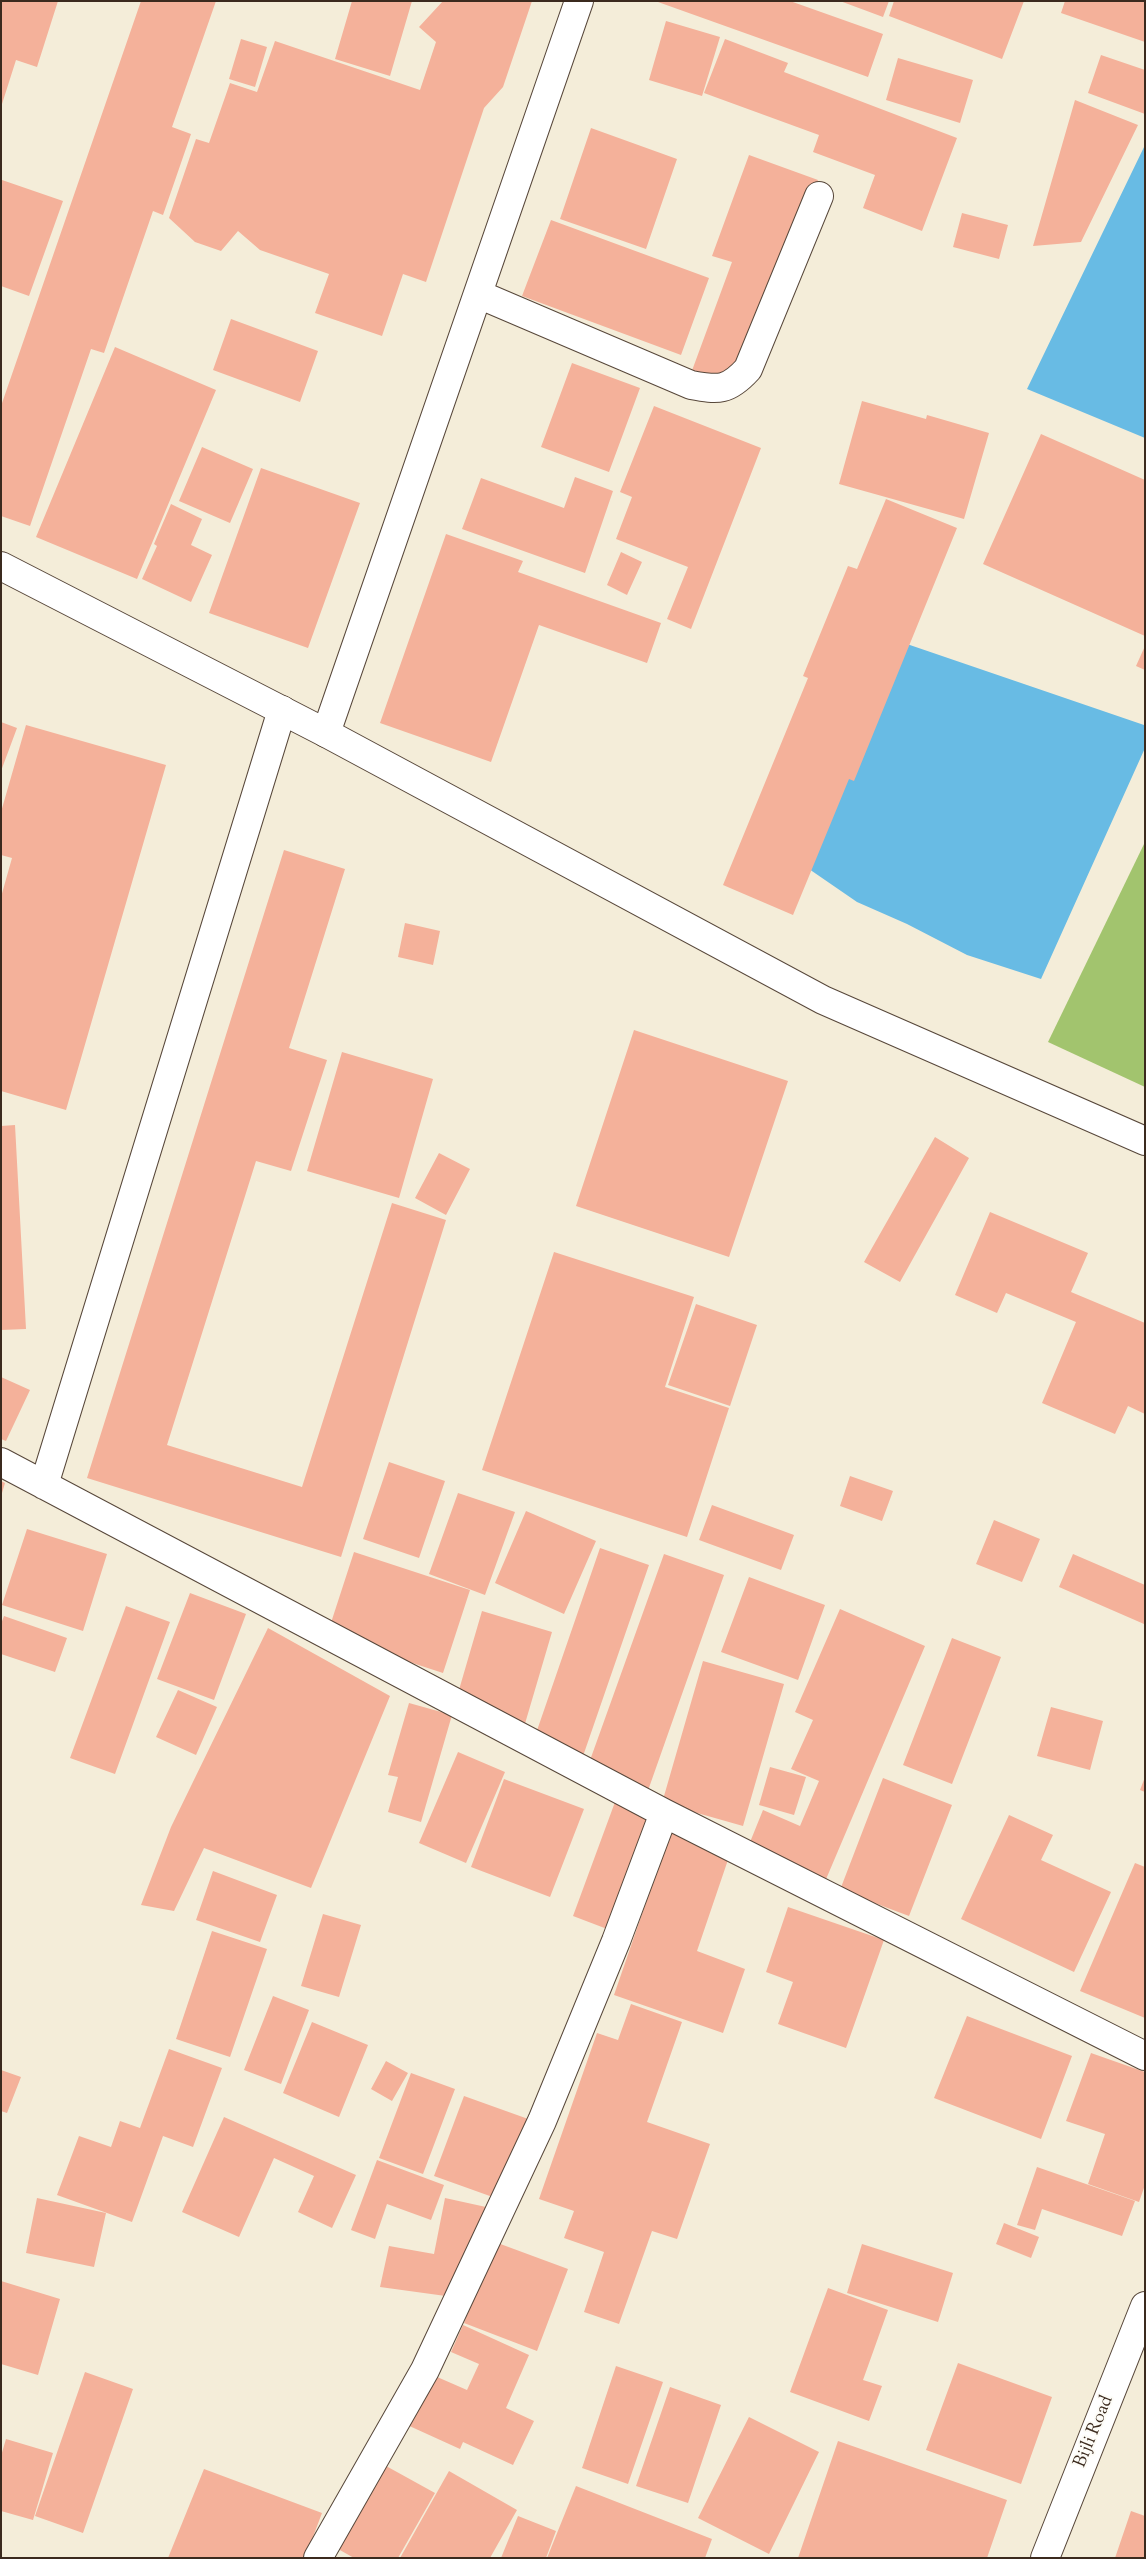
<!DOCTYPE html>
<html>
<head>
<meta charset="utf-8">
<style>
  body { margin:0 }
  #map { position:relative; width:1146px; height:2559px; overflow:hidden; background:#f4edd9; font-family:"Sorts Mill Goudy",serif }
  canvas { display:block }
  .frame { position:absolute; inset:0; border:2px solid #3b2a1e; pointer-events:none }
</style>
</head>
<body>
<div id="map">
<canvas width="1146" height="2559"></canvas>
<div class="frame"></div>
</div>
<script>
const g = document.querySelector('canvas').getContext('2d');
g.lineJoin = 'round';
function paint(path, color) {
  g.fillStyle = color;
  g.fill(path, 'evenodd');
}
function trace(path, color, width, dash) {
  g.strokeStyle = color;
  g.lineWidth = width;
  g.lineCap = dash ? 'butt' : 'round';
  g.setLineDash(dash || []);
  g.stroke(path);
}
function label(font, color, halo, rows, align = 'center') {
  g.font = font + ' "Sorts Mill Goudy",serif';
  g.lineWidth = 4;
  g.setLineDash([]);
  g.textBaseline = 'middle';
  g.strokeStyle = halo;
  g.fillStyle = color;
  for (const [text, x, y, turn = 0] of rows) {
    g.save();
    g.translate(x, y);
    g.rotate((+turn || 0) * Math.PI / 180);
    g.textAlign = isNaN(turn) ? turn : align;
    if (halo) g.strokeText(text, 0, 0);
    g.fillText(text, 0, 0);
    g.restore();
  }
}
const green = new Path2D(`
  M1145,842V1087L1048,1042Z`);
const water = new Path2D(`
  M1145,145V438L1027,389Z
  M904,643L1144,725L1145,748L1041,979L967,955L907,924L857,902L809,869Z`);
const building = new Path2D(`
  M1,1H58L37,67L16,60L2,104Z
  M141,1H216L172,127L191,134L163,215L153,211L104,353L91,349L30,526L1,516V406Z
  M352,1H412L390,76L335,59Z
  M443,1H532L503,87L484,108L426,282L403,274L382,336L315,313L329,274L260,250L238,231L221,251L195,242L169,218L196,139L209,143L230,83L257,92L275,41L420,90L436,42L419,27Z
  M790,1L883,34L868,77L658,2Z
  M840,1H889L883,17Z
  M894,1H1024L1002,59L889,16Z
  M1065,1H1145V42L1061,13Z
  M666,21L720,37L702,96L649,80Z
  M241,39L267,47L255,87L229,79Z
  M725,39L788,63L784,72L957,138L922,231L863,208L875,175L813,152L819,135L704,93Z
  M1101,55L1145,70V114L1088,93Z
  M898,58L973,80L960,123L886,100Z
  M1075,100L1138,125L1081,242L1033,246Z
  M591,128L677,159L646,249L560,219Z
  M749,155L818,180L739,394L690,376L732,262L712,256Z
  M2,180L63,201L29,296L1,286Z
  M962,213L1008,225L999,259L953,247Z
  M551,220L709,278L681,355L522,296Z
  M231,319L318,351L300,402L213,370Z
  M115,347L216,390L137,579L36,537Z
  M572,363L640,388L609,472L541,447Z
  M862,401L926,419L927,415L989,433L964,519L839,484Z
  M654,406L761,448L691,629L667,619L688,567L616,539L632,497L620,492Z
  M1041,434L1145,480V636L983,564Z
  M202,447L253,469L230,523L179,501Z
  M261,468L360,503L308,648L209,613Z
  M575,477L613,491L585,573L462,529L481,478L564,508Z
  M886,499L957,528L854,781L849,779L793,915L723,885L808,678L803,676L848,566L857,569Z
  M171,504L202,519L191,545L212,555L191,602L142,579L157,546L154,544Z
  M446,534L523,561L518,572L661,623L647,663L539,625L491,762L380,723Z
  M621,552L642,562L627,595L607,585Z
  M1145,646V670L1136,666Z
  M1,722L17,728L1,771Z
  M26,725L166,765L66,1110L1,1091V897L12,858L1,855V812Z
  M284,850L345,869L289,1048L327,1060L291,1171L256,1161L167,1445L302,1487L392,1203L446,1220L341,1557L87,1478Z
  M405,923L440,931L433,965L398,957Z
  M634,1030L788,1081L729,1257L576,1206Z
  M342,1052L433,1079L399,1198L307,1171Z
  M15,1125L26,1329L1,1330V1126Z
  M935,1137L969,1158L900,1282L864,1262Z
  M439,1153L470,1169L446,1215L415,1198Z
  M990,1212L1088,1253L1071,1292L1145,1323V1414L1128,1406L1115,1434L1042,1403L1076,1322L1006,1293L997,1313L955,1295Z
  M554,1252L694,1297L665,1387L729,1408L687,1537L482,1470Z
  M696,1304L757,1325L730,1406L668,1385Z
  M1,1377L30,1390L6,1441L1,1439Z
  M389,1462L445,1481L419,1558L363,1539Z
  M850,1476L893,1491L882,1521L840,1506Z
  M1,1481L5,1483L2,1493H1Z
  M458,1493L515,1512L485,1595L429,1574Z
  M712,1505L794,1535L781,1570L699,1540Z
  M526,1511L596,1541L564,1614L495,1583Z
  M994,1520L1040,1539L1022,1582L976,1564Z
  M27,1529L107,1554L83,1631L2,1605Z
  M600,1548L649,1565L582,1759L533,1742Z
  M354,1552L470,1590L443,1673L327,1635Z
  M664,1554L724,1575L645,1799L584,1777Z
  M1073,1554L1145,1585L1144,1624L1059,1587Z
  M749,1577L825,1605L798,1680L721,1652Z
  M190,1593L246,1614L214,1700L157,1679Z
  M126,1606L170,1622L115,1774L70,1758Z
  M840,1609L925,1646L821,1891L744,1857L763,1810L800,1826L819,1781L791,1769L813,1720L795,1712Z
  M482,1611L552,1632L524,1727L454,1707Z
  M4,1616L67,1638L55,1672L1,1654V1624Z
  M268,1628L390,1696L311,1888L204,1848L174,1911L141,1905L171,1827Z
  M952,1638L1001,1657L952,1784L903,1765Z
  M703,1661L784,1684L743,1826L662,1803Z
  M178,1690L217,1707L196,1755L156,1737Z
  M409,1703L452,1715L421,1822L388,1812L398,1777L388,1775Z
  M1051,1707L1103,1721L1090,1770L1037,1756Z
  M458,1752L505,1772L466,1863L419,1843Z
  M770,1767L806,1777L794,1815L759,1805Z
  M1145,1777V1792L1140,1790Z
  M883,1778L952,1805L909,1916L840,1890Z
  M504,1779L584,1809L550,1897L471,1867Z
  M615,1802L657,1818L615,1932L573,1916Z
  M1009,1815L1053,1835L1041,1860L1111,1892L1074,1972L961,1919Z
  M672,1827L732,1848L697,1951L745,1969L723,2033L614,1995Z
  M1135,1863L1145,1867V2018L1080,1991Z
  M213,1871L277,1895L260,1942L196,1920Z
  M788,1907L884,1940L846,2048L778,2024L793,1982L766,1972Z
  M323,1914L361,1925L339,1997L301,1986Z
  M212,1931L267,1949L230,2057L176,2039Z
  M273,1996L309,2010L281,2084L244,2070Z
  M631,2004L682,2022L647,2122L710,2144L677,2239L652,2231L619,2324L584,2312L604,2252L564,2238L574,2211L539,2199L597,2033L618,2040Z
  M967,2016L1072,2056L1041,2139L934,2098Z
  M312,2022L368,2045L339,2117L283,2093Z
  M169,2049L222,2068L193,2147L163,2136L132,2222L57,2195L79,2136L111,2147L120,2121L140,2128Z
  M1091,2053L1145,2072V2185L1139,2202L1088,2184L1105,2134L1066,2121Z
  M386,2061L408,2073L392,2101L371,2089Z
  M1,2070L21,2077L7,2113L1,2111Z
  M411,2073L455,2089L423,2174L379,2158Z
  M464,2096L531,2120L501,2200L434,2176Z
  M224,2117L356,2175L332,2228L298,2212L314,2176L274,2158L239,2237L182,2212Z
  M377,2160L444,2185L431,2220L387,2204L375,2239L351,2230Z
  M1037,2167L1135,2201L1122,2236L1042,2209L1035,2230L1017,2225Z
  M37,2198L106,2213L94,2267L26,2253Z
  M445,2198L486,2207L453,2297L380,2287L389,2246L434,2254Z
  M1004,2223L1039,2237L1031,2258L996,2244Z
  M495,2242L568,2269L537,2351L464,2323Z
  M862,2244L953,2273L938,2322L847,2293Z
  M1,2281L60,2299L38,2375L1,2364Z
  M828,2288L888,2310L863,2380L882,2386L869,2421L790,2392Z
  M463,2325L529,2355L506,2408L534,2421L513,2465L463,2442L460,2449L405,2424L428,2373L467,2390L479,2364L451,2352Z
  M958,2363L1052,2397L1021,2484L926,2450Z
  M616,2366L663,2382L628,2484L582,2468Z
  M85,2372L133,2389L83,2533L35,2516Z
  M670,2387L721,2405L688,2503L636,2486Z
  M749,2417L819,2452L769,2554L698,2518Z
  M6,2439L53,2453L33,2520L1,2511V2456Z
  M838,2441L1007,2500L987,2558H798Z
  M377,2461L435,2493L398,2558H354L331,2545Z
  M204,2469L322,2513L305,2558H168Z
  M449,2471L517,2510L490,2558H400Z
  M576,2486L712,2539L705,2558H547Z
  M1131,2511L1145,2516V2558H1115Z
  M518,2516L556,2531L546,2558H501Z`);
const minor = new Path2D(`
  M478,294L691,385C719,390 728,391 748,369L819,196
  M326,733L579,1
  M1,1462L664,1813L1145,2056
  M44,1485L282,710
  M318,2558L425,2370L542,2121L616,1941L664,1813`);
const tertiary = new Path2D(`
  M1,566L326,733L823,1000L1145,1141
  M1045,2558L1145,2306`);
const streetNames = [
  ["Bijli Road",1095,2432,-68]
];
paint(green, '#a2c46e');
paint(water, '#68bbe4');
paint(building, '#f4b19a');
trace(minor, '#57473a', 30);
trace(tertiary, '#57473a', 30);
trace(minor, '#fff', 28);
trace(tertiary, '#fff', 28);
label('18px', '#3b2a1e', '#fdfcf7', streetNames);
</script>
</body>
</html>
